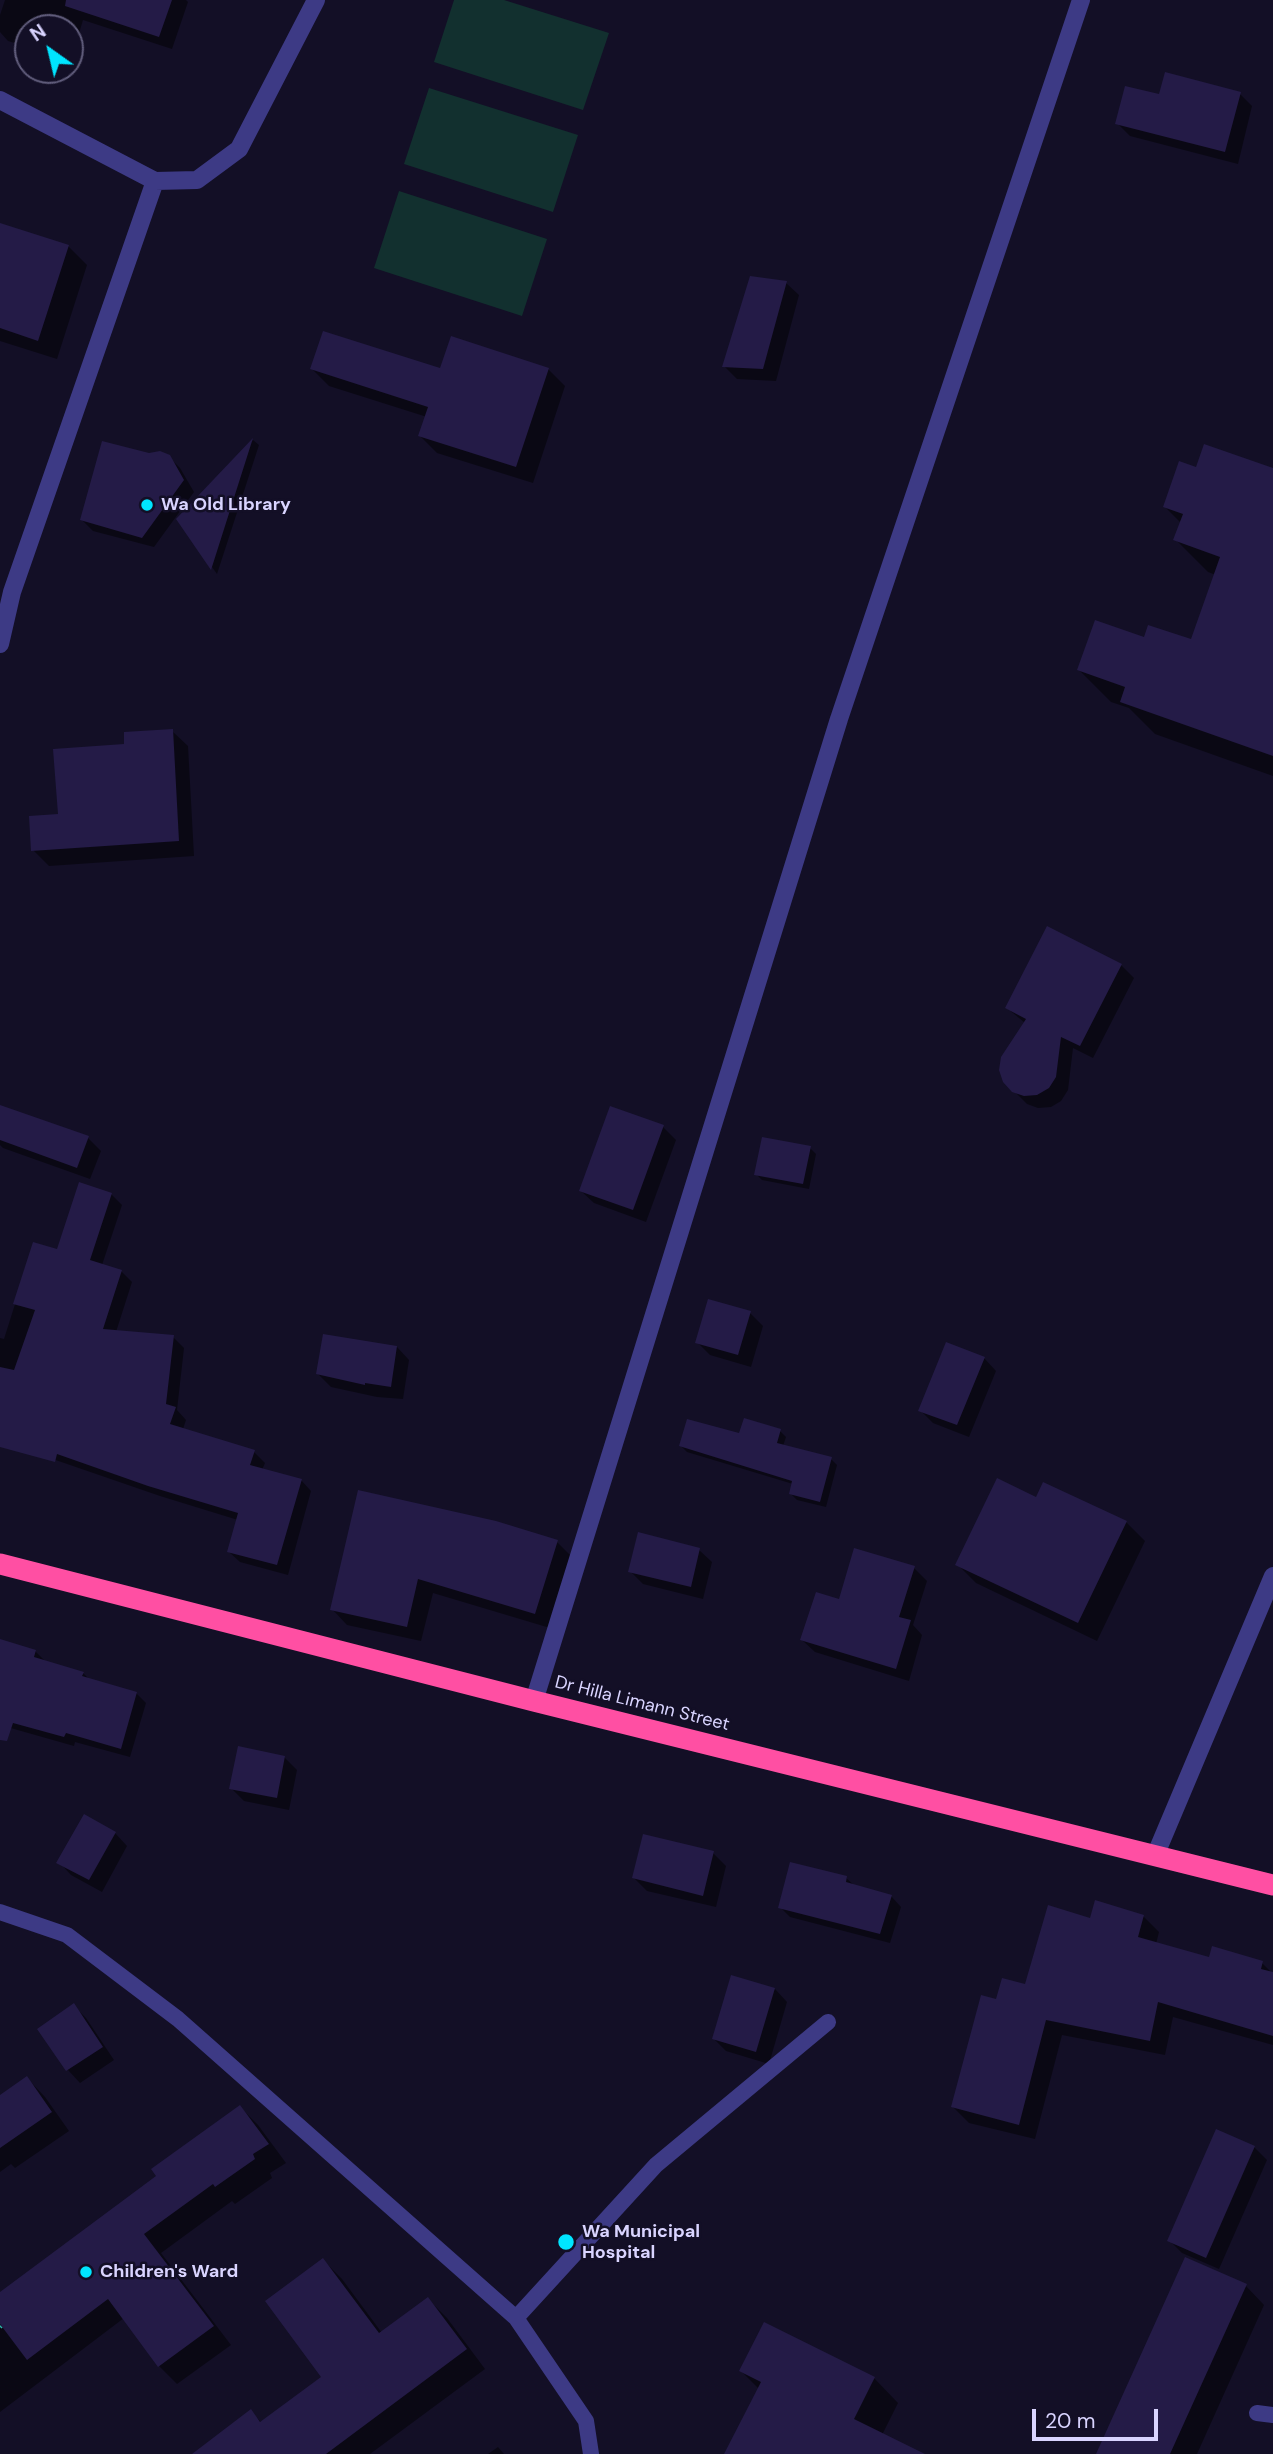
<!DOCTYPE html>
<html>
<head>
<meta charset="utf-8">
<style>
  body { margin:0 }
  #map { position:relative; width:1273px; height:2454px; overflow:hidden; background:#130f26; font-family:"DM Sans",sans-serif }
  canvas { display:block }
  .north { position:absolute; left:14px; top:14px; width:70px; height:70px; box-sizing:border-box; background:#130f26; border:2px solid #625e7d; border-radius:50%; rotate:326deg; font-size:19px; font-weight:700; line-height:28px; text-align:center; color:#d9d4ff }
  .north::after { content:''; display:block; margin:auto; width:24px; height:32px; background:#00e5ff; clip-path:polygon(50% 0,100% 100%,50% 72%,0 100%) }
  .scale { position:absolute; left:1032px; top:2409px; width:126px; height:32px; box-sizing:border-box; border:4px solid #d9d4ff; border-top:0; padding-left:9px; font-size:21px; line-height:24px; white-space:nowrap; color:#d9d4ff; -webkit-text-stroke:5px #130f26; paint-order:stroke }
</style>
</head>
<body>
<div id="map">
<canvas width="1273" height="2454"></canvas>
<div class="north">N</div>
<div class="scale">20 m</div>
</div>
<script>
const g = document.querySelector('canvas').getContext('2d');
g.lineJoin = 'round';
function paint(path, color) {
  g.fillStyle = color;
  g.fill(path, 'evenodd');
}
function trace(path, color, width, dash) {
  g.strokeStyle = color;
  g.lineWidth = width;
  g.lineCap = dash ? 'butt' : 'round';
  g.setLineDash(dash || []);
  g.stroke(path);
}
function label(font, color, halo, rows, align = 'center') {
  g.font = font + ' "DM Sans",sans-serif';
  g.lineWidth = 5;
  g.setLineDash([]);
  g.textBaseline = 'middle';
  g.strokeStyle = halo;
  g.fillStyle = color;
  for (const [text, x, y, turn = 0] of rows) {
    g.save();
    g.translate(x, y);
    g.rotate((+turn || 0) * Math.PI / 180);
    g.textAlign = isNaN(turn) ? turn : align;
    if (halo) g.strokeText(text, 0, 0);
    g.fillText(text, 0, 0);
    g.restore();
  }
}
const green = new Path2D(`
  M454,0H504L609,33L583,110L434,62Z
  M429,88L578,135L553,212L404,164Z
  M399,191L547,239L522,316L374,268Z`);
const shadow = new Path2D(`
  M5,0H186L188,2L172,49L83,20L71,60L70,28H28V47L8,41L0,32V15Z
  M1240,94L1252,106L1238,164L1130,136L1117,123L1160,96Z
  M0,225L68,246L87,265L57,359L0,341Z
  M786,283L799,295L776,381L737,379L724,366Z
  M312,369H548L565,386L533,483L437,453L420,436L427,417L329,386Z
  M253,440L259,445L217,574L178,519Z
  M169,457L180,468L194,492L154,547L93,531L82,520Z
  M1198,469L1273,470V776L1155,734L1129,708L1111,702L1079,670L1145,639L1192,642L1216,575L1208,572L1175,539L1181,523L1165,507Z
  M172,731L188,746L194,856L49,866L33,850L60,816L126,746Z
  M1121,965L1134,978L1093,1058L1073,1048L1068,1090L1061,1101L1051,1107L1038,1108L1027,1104L1004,1081L1025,1023L1007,1008Z
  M0,1111L88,1138L101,1151L90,1179L3,1148L0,1145Z
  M663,1127L676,1140L646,1222L594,1203L581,1191Z
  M810,1148L816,1154L809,1189L762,1180L756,1174Z
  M111,1194L122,1205L102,1265L121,1271L132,1282L116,1332L173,1337L184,1348L177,1410L186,1420L183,1429L254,1452L265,1463L262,1470L301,1480L311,1491L288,1575L240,1562L229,1552L238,1520L160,1496L41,1455L0,1424V1338L4,1339L34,1244L58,1251Z
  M750,1313L763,1326L751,1367L710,1355L697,1342Z
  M397,1347L409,1360L403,1399L377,1397L331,1387L318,1374Z
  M984,1358L996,1371L969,1437L933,1423L920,1410Z
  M780,1431L786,1437L783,1446L831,1459L837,1465L826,1507L797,1500L791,1494L793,1484L687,1452L681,1446L740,1435Z
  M359,1492L557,1542L572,1557L550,1628L433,1593L421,1641L347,1625L332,1609Z
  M1036,1499L1126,1522L1145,1541L1097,1641L976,1583L957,1564Z
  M699,1550L712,1562L703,1599L643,1584L630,1571Z
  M914,1568L927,1581L913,1625L922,1635L909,1681L815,1652L802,1640L840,1601Z
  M0,1641L35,1651L45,1661L83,1673L90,1680L136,1693L146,1703L130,1757L75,1742L74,1746L0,1725Z
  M284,1757L297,1770L289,1810L244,1801L231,1788Z
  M115,1833L127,1846L102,1892L71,1875L59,1862Z
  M713,1853L726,1866L716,1907L647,1891L634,1878Z
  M846,1878L855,1886L891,1896L901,1907L890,1943L790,1917L780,1907Z
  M1143,1916L1159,1932L1156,1944L1210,1959L1262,1963L1273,1974V2045L1173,2017L1165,2055L1062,2035L1035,2139L969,2123L953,2107L997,2002L1026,1987L1091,1920Z
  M775,1989L787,2002L769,2064L726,2051L714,2039Z
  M74,2006L86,2018L114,2060L80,2083L68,2070L39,2029Z
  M27,2078L45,2097L69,2131L15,2168L11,2164L0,2172V2097Z
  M240,2107L258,2125L286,2163L270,2173L272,2178L235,2204L232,2201L161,2253L231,2345L177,2384L159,2366L124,2318L0,2412V2296L158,2176Z
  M1254,2147L1267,2160L1219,2269L1182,2253L1169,2240Z
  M323,2260L342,2279L382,2333L428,2299L447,2318L485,2369L370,2454H196L251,2412L262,2423L323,2377Z
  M1246,2286L1264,2305L1197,2454H1098Z
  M741,2371L874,2378L898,2403L882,2435L921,2454H726L759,2389Z
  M498,2447L504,2454H488Z`);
const building = new Path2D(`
  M66,0H172L159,37L65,6Z
  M1165,72L1241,92L1225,152L1115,124L1125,86L1159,94Z
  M0,223L69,245L38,341L0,328Z
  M750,276L787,281L763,369L722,367Z
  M323,331L440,368L451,336L549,368L516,467L418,436L428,407L310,369Z
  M253,438L211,570L176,519Z
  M102,441L149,453L160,451L170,455L184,480L142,538L80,520Z
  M1204,444L1273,468V756L1120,702L1125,687L1077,670L1095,620L1144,637L1148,625L1191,639L1220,557L1173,540L1183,514L1163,507L1179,461L1196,467Z
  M173,729L179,841L31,851L29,816L58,814L53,749L124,744V732Z
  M1047,926L1122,964L1080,1046L1061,1037L1056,1077L1049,1088L1037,1095L1024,1096L1012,1092L1003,1082L999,1070L1001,1057L1026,1019L1005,1008Z
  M0,1105L89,1136L77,1168L0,1140Z
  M610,1106L664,1125L633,1210L579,1191Z
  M762,1137L811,1146L803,1184L754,1175Z
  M79,1182L112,1193L90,1260L122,1270L103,1329L174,1335L166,1404L176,1407L170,1424L255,1450L250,1465L302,1479L277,1565L227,1552L238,1513L148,1486L57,1454L55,1462L0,1447V1367L14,1370L35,1310L13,1304L33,1242L57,1249Z
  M708,1299L751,1311L738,1355L695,1343Z
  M323,1334L397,1346L391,1387L365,1383V1385L316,1374Z
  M946,1342L985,1357L957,1425L918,1411Z
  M744,1418L781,1429L777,1443L832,1457L820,1502L789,1494L792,1481L679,1446L687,1419L739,1433Z
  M997,1478L1036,1497L1043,1482L1127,1521L1078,1623L955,1565Z
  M358,1490L496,1521L558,1540L535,1614L418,1579L407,1627L330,1610Z
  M638,1532L700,1548L691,1587L628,1572Z
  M854,1548L915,1566L899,1617L911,1620L896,1669L800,1640L816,1592L839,1599Z
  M0,1639L36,1650L34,1657L84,1672L82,1676L137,1692L121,1749L66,1733L64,1737L13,1723L7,1741L0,1740Z
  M238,1746L285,1756L277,1798L229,1789Z
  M84,1814L116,1832L89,1880L56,1863Z
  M643,1834L714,1851L703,1896L632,1878Z
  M790,1862L847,1876L846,1882L892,1895L880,1934L778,1908Z
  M1095,1900L1144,1915L1138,1937L1209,1957L1212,1946L1263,1961L1261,1969L1273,1972V2036L1158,2002L1150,2041L1046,2020L1019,2125L951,2107L981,1995L996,1999L1002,1978L1025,1984L1048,1905L1090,1918Z
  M731,1975L775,1988L756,2052L712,2039Z
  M74,2003L103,2047L66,2071L37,2029Z
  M27,2076L52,2112L0,2148V2095Z
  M240,2105L269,2144L253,2154L255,2159L215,2187L213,2184L144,2234L214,2326L158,2367L108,2299L27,2360L0,2324V2292L156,2176L151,2169Z
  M1216,2129L1255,2146L1206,2258L1167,2241Z
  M1185,2257L1247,2284L1170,2454H1096Z
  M323,2258L379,2333L428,2297L467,2349L326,2454H192L251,2409L260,2422L321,2377L265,2301Z
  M764,2322L875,2377L854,2419L925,2454H724L761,2382L739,2371Z`);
const path = new Path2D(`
  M0,2327L1,2326`);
const lane = new Path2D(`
  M0,1912L67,1935L178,2019L516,2318L586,2421L591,2454
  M516,2318L656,2165L828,2022
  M1257,2413L1273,2415`);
const street = new Path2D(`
  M0,100L155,181L197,180L239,149L316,0
  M0,644L12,592L155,181
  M534,1701L839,719L1081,0
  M1155,1856L1273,1576`);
const highway = new Path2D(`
  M0,1564L534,1701L1273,1885`);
const markers = [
  [147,505,7,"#00e5ff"],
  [566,2242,9,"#00e5ff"],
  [86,2272,7,"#00e5ff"]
];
const poiNames = [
  ["Wa Old Library",161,505],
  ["Wa Municipal",582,2232],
  ["Hospital",582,2253],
  ["Children's Ward",100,2272]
];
const streetNames = [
  ["Dr Hilla Limann Street",642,1704,14]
];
paint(green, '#12302f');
paint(shadow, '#0007');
paint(building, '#241b47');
trace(path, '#2fb8b0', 4.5, [3.5, 5]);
trace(lane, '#3d3a85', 16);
trace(street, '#3d3a85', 18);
trace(highway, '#ff4fa3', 21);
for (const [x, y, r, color] of markers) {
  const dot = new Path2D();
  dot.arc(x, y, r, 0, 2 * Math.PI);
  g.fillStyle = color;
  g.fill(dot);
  trace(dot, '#130f26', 2.5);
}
label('bold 18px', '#d9d4ff', '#130f26', poiNames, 'left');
label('18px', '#d9d4ff', '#130f26', streetNames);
</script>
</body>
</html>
